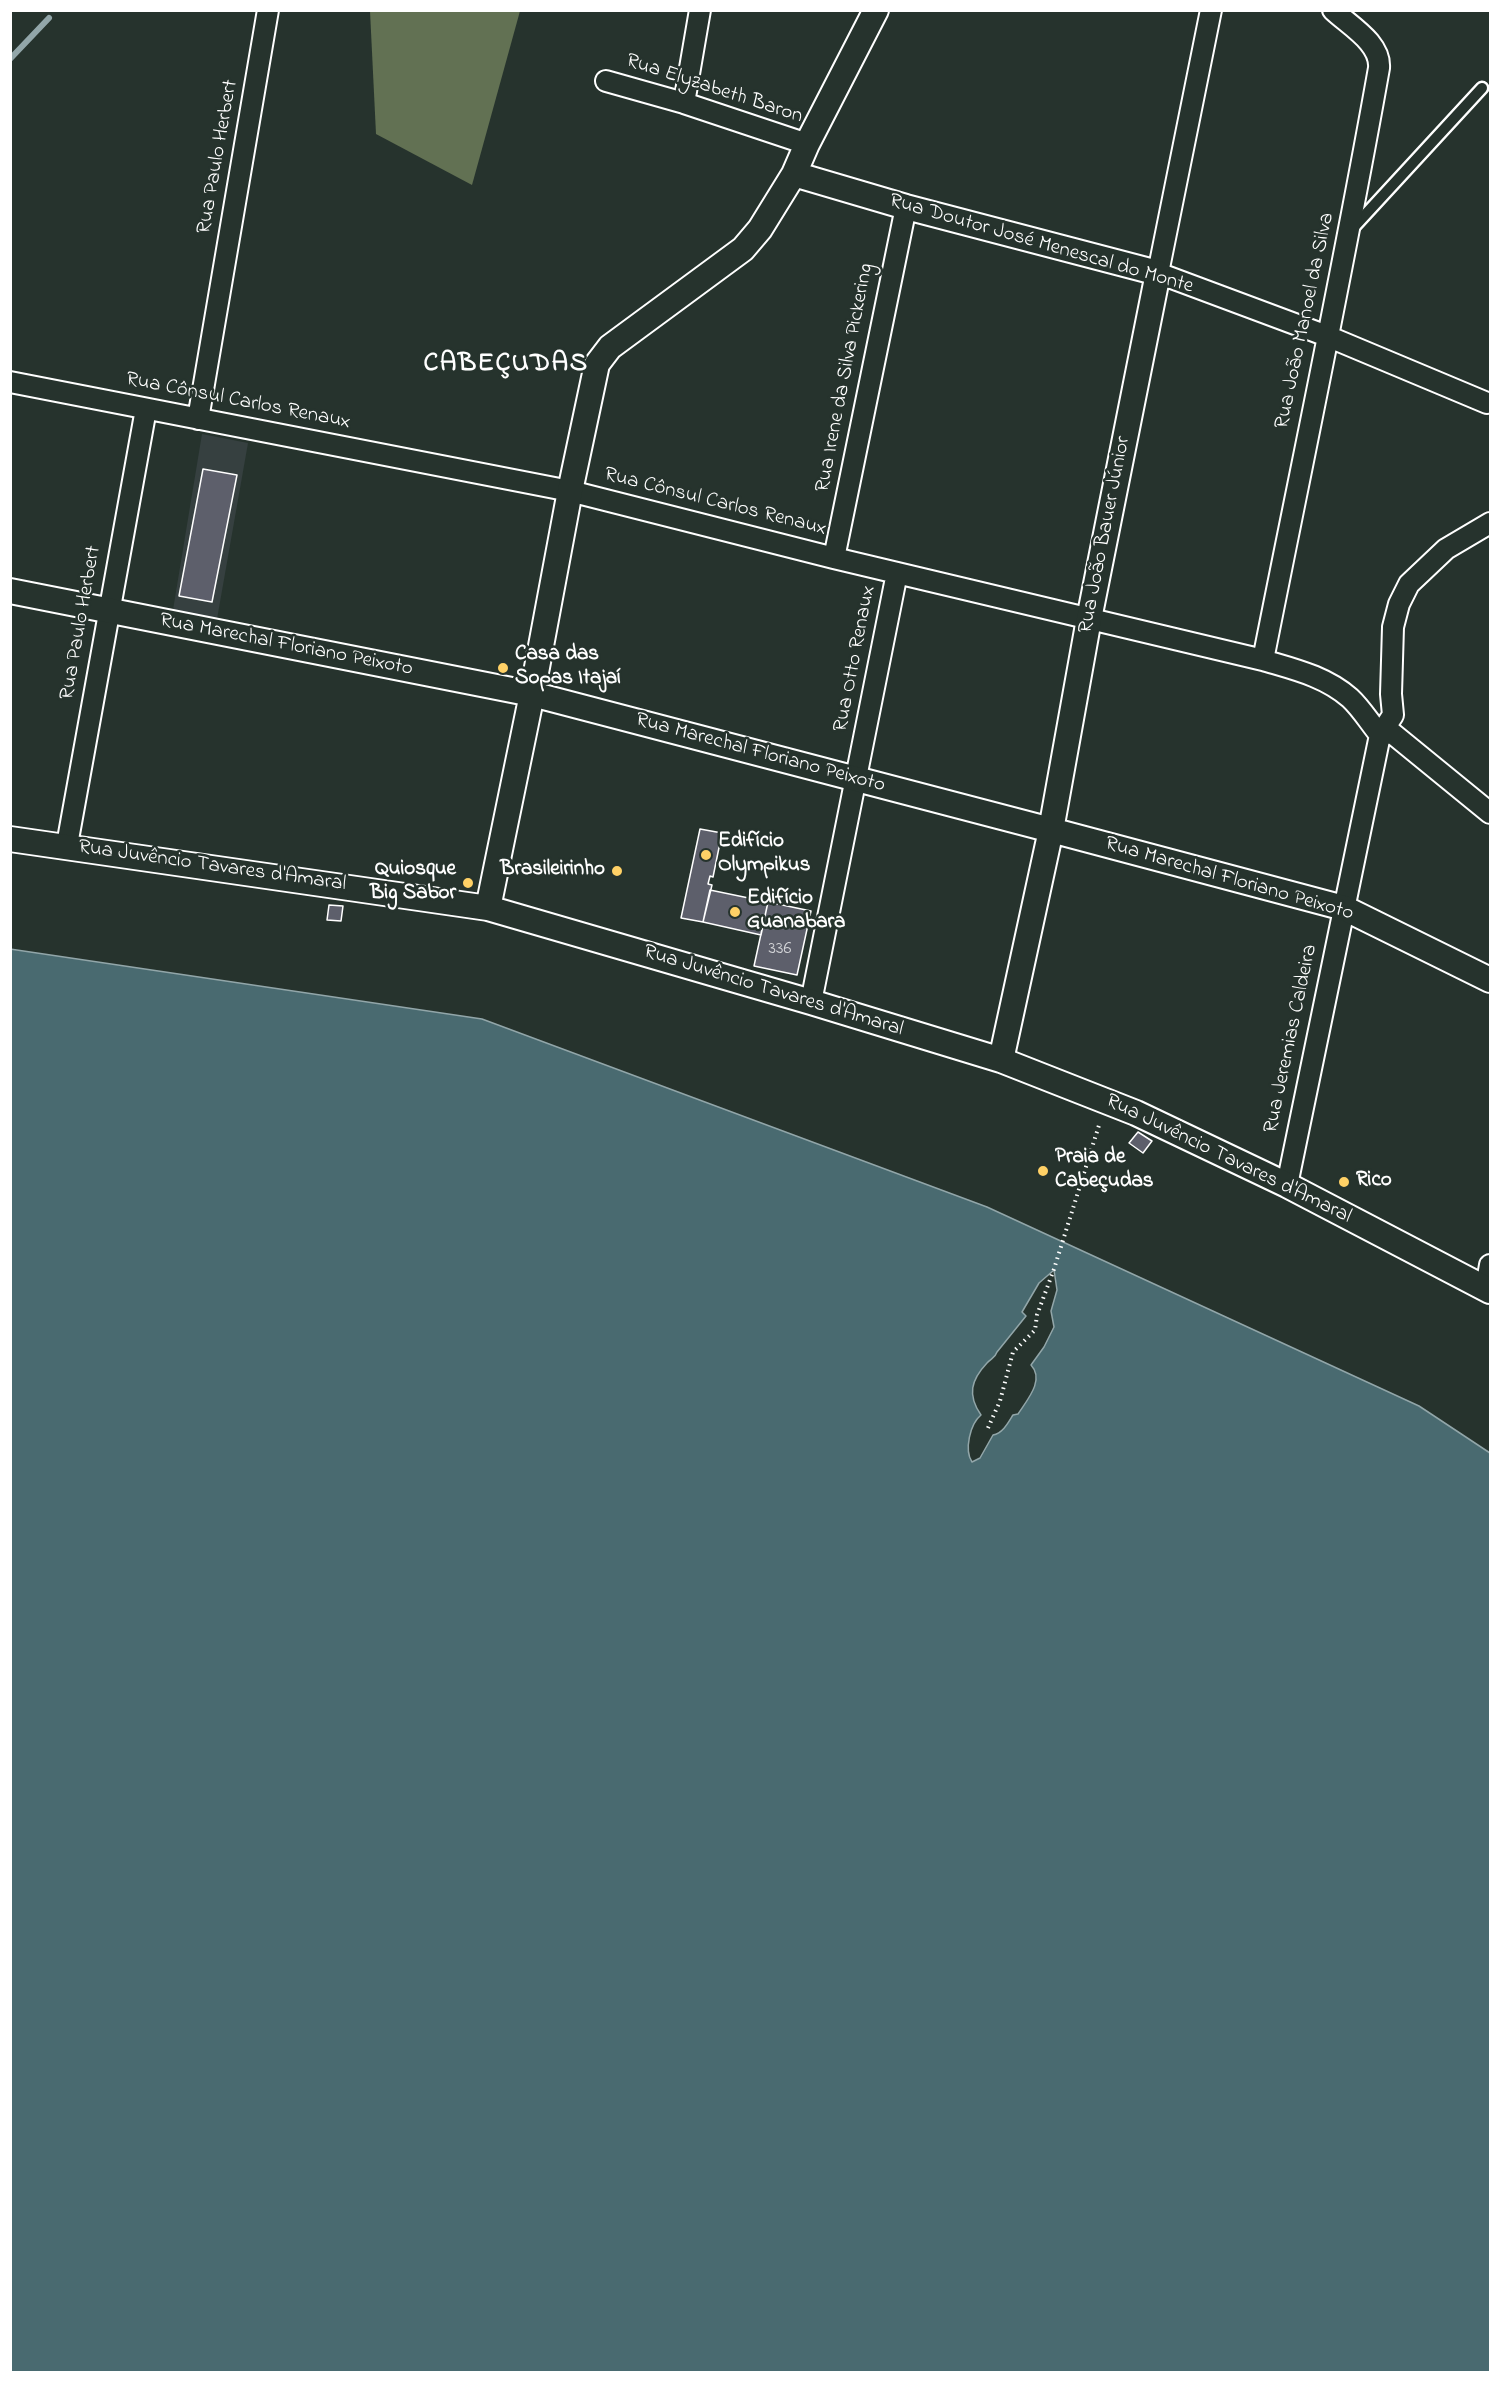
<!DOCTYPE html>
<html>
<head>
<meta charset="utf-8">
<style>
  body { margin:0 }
  #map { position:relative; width:1501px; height:2383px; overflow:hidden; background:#26332d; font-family:"Indie Flower",sans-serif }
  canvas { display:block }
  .frame { position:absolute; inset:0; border:12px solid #fff; pointer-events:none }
</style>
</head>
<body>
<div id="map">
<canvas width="1501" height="2383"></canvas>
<div class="frame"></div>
</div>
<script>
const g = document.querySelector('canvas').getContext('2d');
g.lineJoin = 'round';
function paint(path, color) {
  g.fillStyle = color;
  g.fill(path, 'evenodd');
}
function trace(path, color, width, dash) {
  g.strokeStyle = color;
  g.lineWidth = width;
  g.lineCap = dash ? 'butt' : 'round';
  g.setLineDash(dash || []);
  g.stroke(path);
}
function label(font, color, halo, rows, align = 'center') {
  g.font = font + ' "Indie Flower",sans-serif';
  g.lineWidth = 5;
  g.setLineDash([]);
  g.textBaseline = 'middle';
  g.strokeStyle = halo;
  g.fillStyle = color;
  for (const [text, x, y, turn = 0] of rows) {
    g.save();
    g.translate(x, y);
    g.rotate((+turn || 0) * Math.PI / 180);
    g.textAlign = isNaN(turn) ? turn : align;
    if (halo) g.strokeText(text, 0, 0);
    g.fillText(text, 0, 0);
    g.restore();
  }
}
const built = new Path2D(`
  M202,434L248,443L217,619L173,610Z`);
const green = new Path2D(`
  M370,11H520L472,185L376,134Z`);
const water = new Path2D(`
  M10,949L482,1019L987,1207L1419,1406L1490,1453V2372H11ZM1054,1270L1057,1290L1051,1311L1054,1327L1044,1347L1031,1365C1045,1380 1027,1400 1018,1414L1013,1415C1008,1423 1003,1433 993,1435L980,1458L972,1462C964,1450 970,1424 981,1415C967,1395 971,1380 987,1363C992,1358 995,1358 997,1352L1026,1316L1022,1312L1039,1283Z`);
const stream = new Path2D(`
  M10,59L49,18`);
const building = new Path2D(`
  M203,469L237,475L212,602L179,596Z
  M700,829L722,833L713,877L710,876L708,884L712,885L703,922L681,918Z
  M710,890L768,902L761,935L703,922Z
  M768,902L811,911L797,975L754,966Z
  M329,905L343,906L341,921L327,920Z
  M1138,1132L1152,1141L1143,1153L1129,1143Z`);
const path = new Path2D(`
  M988,1428L1000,1401L1013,1352L1035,1330L1037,1315L1054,1269L1100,1122`);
const service = new Path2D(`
  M1353,228L1482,88`);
const minor = new Path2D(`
  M1211,10L1158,273L1327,336L1487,403
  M606,81L684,103L807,144
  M684,103L700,10
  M10,382L570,491L834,558L1263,660C1293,669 1325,676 1350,698C1361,708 1370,723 1380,735
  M198,419L268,10
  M834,558L906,207
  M1263,660C1302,463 1344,266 1379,68C1381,43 1350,26 1333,10
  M1380,735L1392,733L1490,813
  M67,845L146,409
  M811,1002L897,573
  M1287,1185L1380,735L1393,715L1391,694L1393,627L1399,604L1409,584L1446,549L1490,523
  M1486,1288L1490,1265`);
const tertiary = new Path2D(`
  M794,174L906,207L1158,273L1089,619L1051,830L1001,1060
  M10,591L532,694L1051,830L1344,908L1490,980
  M10,839L488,908L811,1002L1001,1060L1136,1113L1287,1185L1490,1291
  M488,908L532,694L570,491L597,364L610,347L743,249L760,229L794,174L807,144L876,10`);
const markers = [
  [503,668,6,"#ffd166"],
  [706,855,6,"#ffd166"],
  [617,871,6,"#ffd166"],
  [468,883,6,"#ffd166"],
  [735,912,6,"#ffd166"],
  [1043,1171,6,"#ffd166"],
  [1344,1182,6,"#ffd166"]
];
const numberNames = [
  ["336",780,950]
];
const streetNames = [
  ["Rua Elyzabeth Baron",714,90,18],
  ["Rua Paulo Herbert",219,157,-80],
  ["Rua Doutor José Menescal do Monte",1041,245,16],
  ["Rua João Manoel da Silva",1306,321,-78],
  ["Rua Irene da Silva Pickering",846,378,-79],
  ["Rua Cônsul Carlos Renaux",238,402,11],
  ["Rua Cônsul Carlos Renaux",715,503,14],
  ["Rua João Bauer Júnior",1106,535,-79],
  ["Rua Paulo Herbert",82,623,-80],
  ["Rua Marechal Floriano Peixoto",286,646,11],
  ["Rua Otto Renaux",856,659,-79],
  ["Rua Marechal Floriano Peixoto",760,754,15],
  ["Rua Juvêncio Tavares d'Amaral",212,867,8],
  ["Rua Marechal Floriano Peixoto",1229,880,16],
  ["Rua Juvêncio Tavares d'Amaral",773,992,17],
  ["Rua Jeremias Caldeira",1292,1039,-78],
  ["Rua Juvêncio Tavares d'Amaral",1228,1160,26]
];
const poiNames = [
  ["Casa das",515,656],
  ["Sopas Itajaí",515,680],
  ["Edifício",718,843],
  ["Olympikus",718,867],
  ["Quiosque",456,871,"right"],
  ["Big Sabor",456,895,"right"],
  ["Brasileirinho",605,871,"right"],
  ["Edifício",747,900],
  ["Guanabara",747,924],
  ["Praia de",1055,1159],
  ["Cabeçudas",1055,1183],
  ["Rico",1356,1182]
];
const districtNames = [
  ["CABEÇUDAS",506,366]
];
paint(built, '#364040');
paint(green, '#627153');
paint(water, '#496a70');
trace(water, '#92a6a9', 1.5);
trace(stream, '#92a6a9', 6);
paint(building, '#5d5f6b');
trace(building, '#fff', 1.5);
trace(service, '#fff', 15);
trace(minor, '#fff', 24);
trace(tertiary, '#fff', 28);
trace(path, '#fff', 4, [1.5, 4.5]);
trace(service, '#26332d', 10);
trace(minor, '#26332d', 20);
trace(tertiary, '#26332d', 24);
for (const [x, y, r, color] of markers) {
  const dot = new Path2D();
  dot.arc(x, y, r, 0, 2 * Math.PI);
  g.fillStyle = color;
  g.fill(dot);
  trace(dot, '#26332d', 2);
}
label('18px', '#d6d7da', null, numberNames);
label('21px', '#fff', '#26332d', streetNames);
label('bold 21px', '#fff', '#26332d', poiNames, 'left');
g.letterSpacing = '1.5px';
label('bold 27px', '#fff', '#26332d', districtNames);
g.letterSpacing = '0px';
</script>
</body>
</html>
